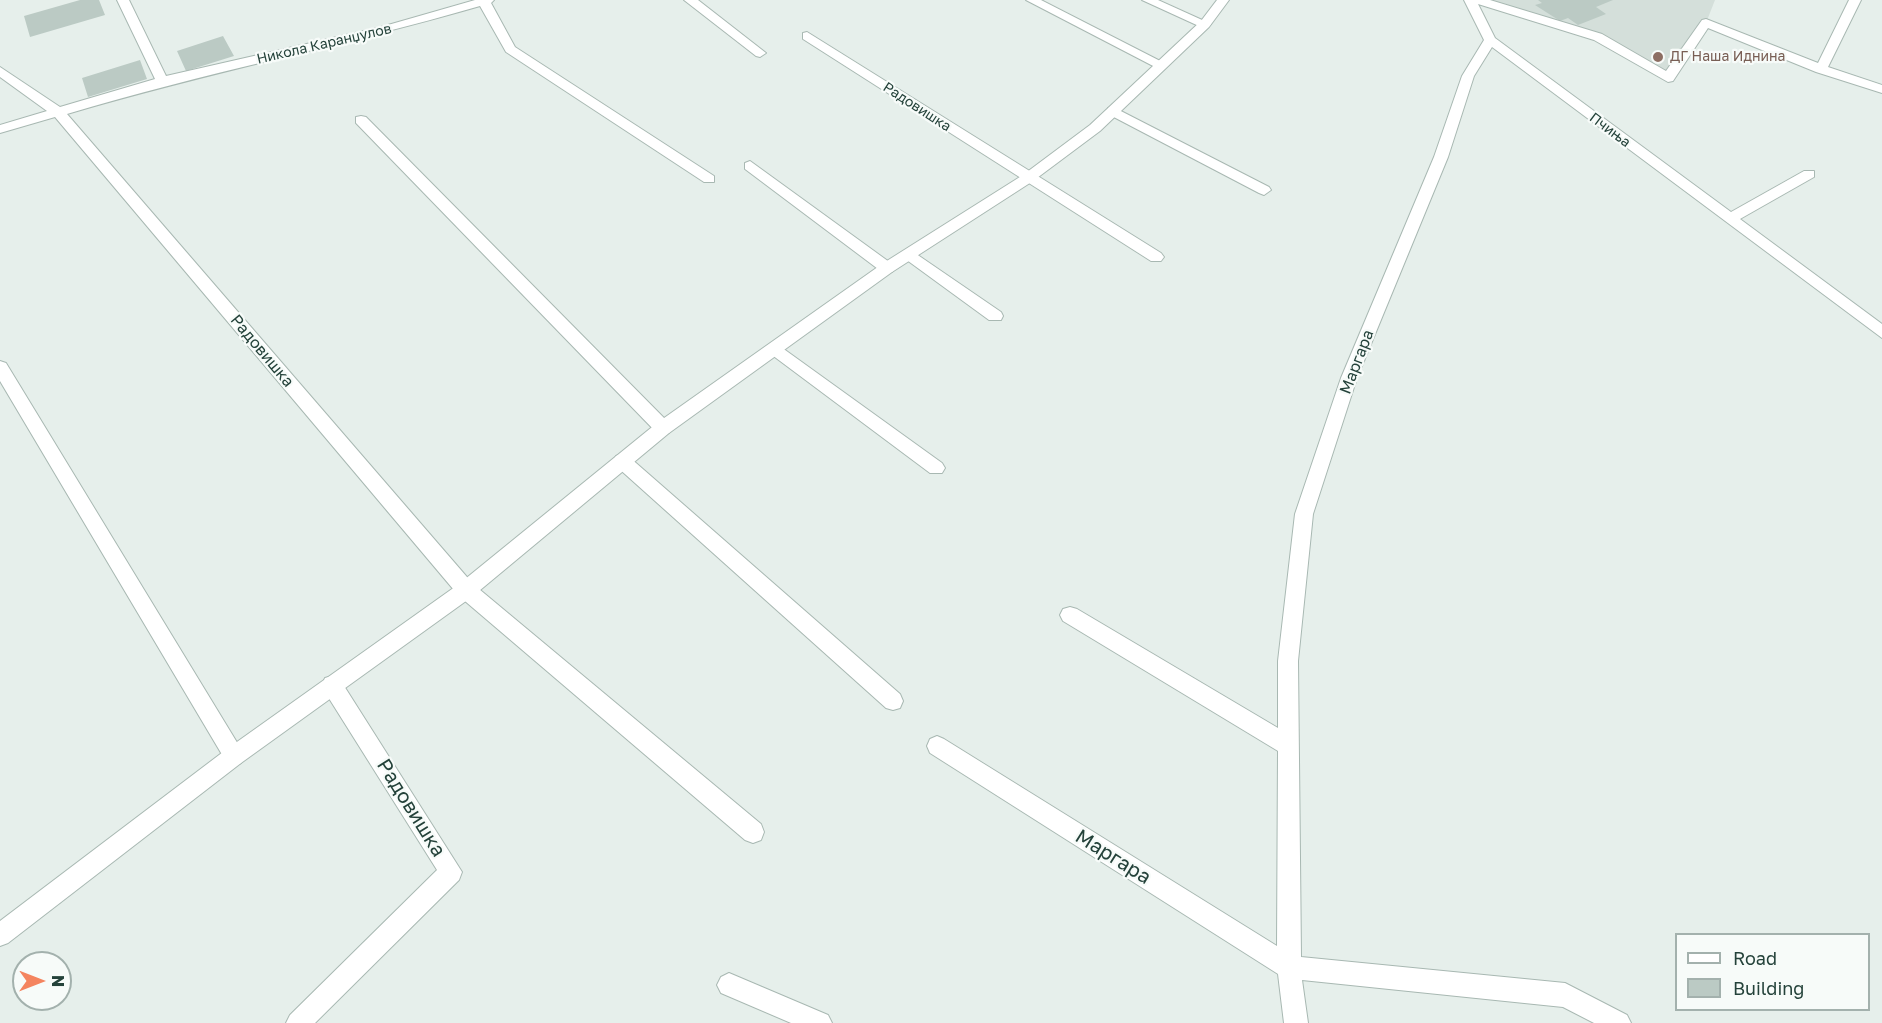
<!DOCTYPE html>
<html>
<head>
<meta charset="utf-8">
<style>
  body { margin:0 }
  #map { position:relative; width:1882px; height:1023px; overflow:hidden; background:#e6efeb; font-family:"Golos Text",sans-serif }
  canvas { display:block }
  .legend { position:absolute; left:1675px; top:933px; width:195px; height:78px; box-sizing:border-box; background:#f7fbf9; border:2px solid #a3b1ad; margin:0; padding:8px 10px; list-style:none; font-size:18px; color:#24423a }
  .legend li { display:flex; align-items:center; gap:12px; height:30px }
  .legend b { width:30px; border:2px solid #a3b1ad }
  .north { position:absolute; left:12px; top:951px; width:60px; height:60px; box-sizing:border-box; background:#f7fbf9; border:2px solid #a3b1ad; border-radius:50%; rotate:90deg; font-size:16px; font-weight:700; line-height:24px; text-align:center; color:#24423a }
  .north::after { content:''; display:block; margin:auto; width:21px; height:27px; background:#f4845f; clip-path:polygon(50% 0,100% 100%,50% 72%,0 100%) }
</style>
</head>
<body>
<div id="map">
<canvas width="1882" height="1023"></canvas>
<ul class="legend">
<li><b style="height:8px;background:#fff"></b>Road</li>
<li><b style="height:16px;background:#bbcac4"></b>Building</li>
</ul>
<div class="north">N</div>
</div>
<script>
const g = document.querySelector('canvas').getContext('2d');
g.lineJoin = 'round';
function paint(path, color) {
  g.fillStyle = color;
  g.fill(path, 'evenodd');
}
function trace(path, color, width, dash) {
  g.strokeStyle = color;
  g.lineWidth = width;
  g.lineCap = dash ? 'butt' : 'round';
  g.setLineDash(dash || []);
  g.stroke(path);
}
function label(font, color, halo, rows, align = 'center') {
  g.font = font + ' "Golos Text",sans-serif';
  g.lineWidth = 4.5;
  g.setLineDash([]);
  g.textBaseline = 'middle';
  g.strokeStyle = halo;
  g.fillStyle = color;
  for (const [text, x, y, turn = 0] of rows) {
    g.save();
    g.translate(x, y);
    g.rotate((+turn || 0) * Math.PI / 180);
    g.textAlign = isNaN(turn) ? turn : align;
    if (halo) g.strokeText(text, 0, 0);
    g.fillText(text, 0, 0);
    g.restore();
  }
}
const built = new Path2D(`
  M1477,0H1715L1706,23L1668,78L1598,37Z`);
const building = new Path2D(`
  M80,0H99L105,15L30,37L24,16Z
  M1538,0H1613L1596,7L1606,14L1578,25L1568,18L1560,21L1535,5L1542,3Z
  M223,36L234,56L186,71L177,51Z
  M140,60L147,79L88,97L82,78Z`);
const minor = new Path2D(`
  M117,0H129L166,76L381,27L475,0H494L491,3L515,47L714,176V182H704L506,52L480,6C343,46 203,73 67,114L473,584L761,824L764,832L761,840L753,843L745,840L459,596L55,117L0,133V125L47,111L0,77V67L60,107L155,79Z
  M684,0H698L766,53L760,57L756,56Z
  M1026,0H1041L1168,65L1162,69L1157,68Z
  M1142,0H1158L1211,24L1205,28L1201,27Z
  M1464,0H1490L1602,34L1666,71L1702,20L1706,19L1818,63L1849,0H1861L1828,67L1882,85V93L1816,72L1708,28L1673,81L1668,82L1594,40L1478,4L1495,38L1731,212L1804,171H1814V177L1740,219L1882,324V338L1492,47L1474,76L1448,157L1357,378L1313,514L1298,661L1301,957L1565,983L1627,1015L1631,1023H1594L1563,1007L1302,980L1308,1023H1284L1278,974L930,753L927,746L930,739L937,736L944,739L1277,946L1278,751L1063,621L1060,615L1063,609L1070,607L1077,609L1278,728V661L1295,514L1341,378L1434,157L1462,76L1484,40Z
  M807,32L1161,253L1164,257L1161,261H1151L803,39V33Z
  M1113,107L1269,187L1271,190L1264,195L1259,193L1108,114V108Z
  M361,116L366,117L669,423L672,428L669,433H657L356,123V117Z
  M750,161L892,264L895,268L892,272H882L745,169V163Z
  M909,249L1001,312L1003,316L1001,320H989L904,258L901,254Z
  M774,342L942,463L945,468L942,473H930L768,352L766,348Z
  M0,361L6,363L241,749L244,756L241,763L234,766L227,763L0,381Z
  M622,454L628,456L900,694L903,701L900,708L893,710L886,708L616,466L613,461L616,456Z
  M332,676L339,678L462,872L459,880L315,1023H286L290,1015L437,870L325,692L322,685L325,678Z
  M729,973L828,1015L832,1023H791L721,993L717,985L721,977Z`);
const tertiary = new Path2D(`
  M1217,0H1229L1209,27L1100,131L1033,181L892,272L669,433L473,596L241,763L8,943L0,946V921L227,749L459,584L657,423L882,264L1023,175L1090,125L1201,21Z`);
const markers = [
  [1658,57,6,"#8d6e63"]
];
const farStreetnames = [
  ["Никола Каранџулов",324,44,-13],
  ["Радовишка",917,107,33],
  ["Пчиња",1610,130,37]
];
const farEducationnames = [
  ["ДГ Наша Иднина",1670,57]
];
const streetNames = [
  ["Радовишка",262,351,50],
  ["Маргара",1357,362,-69]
];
const nearStreetnames = [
  ["Радовишка",411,808,58],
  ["Маргара",1113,857,32]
];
paint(built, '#d4dfda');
paint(building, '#bbcac4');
trace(minor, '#a8b8b2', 2);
trace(tertiary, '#a8b8b2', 2);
paint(minor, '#fff');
paint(tertiary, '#fff');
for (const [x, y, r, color] of markers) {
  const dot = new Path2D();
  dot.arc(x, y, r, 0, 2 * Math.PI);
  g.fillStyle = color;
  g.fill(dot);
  trace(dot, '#f7fbf9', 2);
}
label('14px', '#24423a', '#f7fbf9', farStreetnames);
label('14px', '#785e54', '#f7fbf9', farEducationnames, 'left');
label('16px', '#24423a', '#f7fbf9', streetNames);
label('20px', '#24423a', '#f7fbf9', nearStreetnames);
</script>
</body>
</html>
